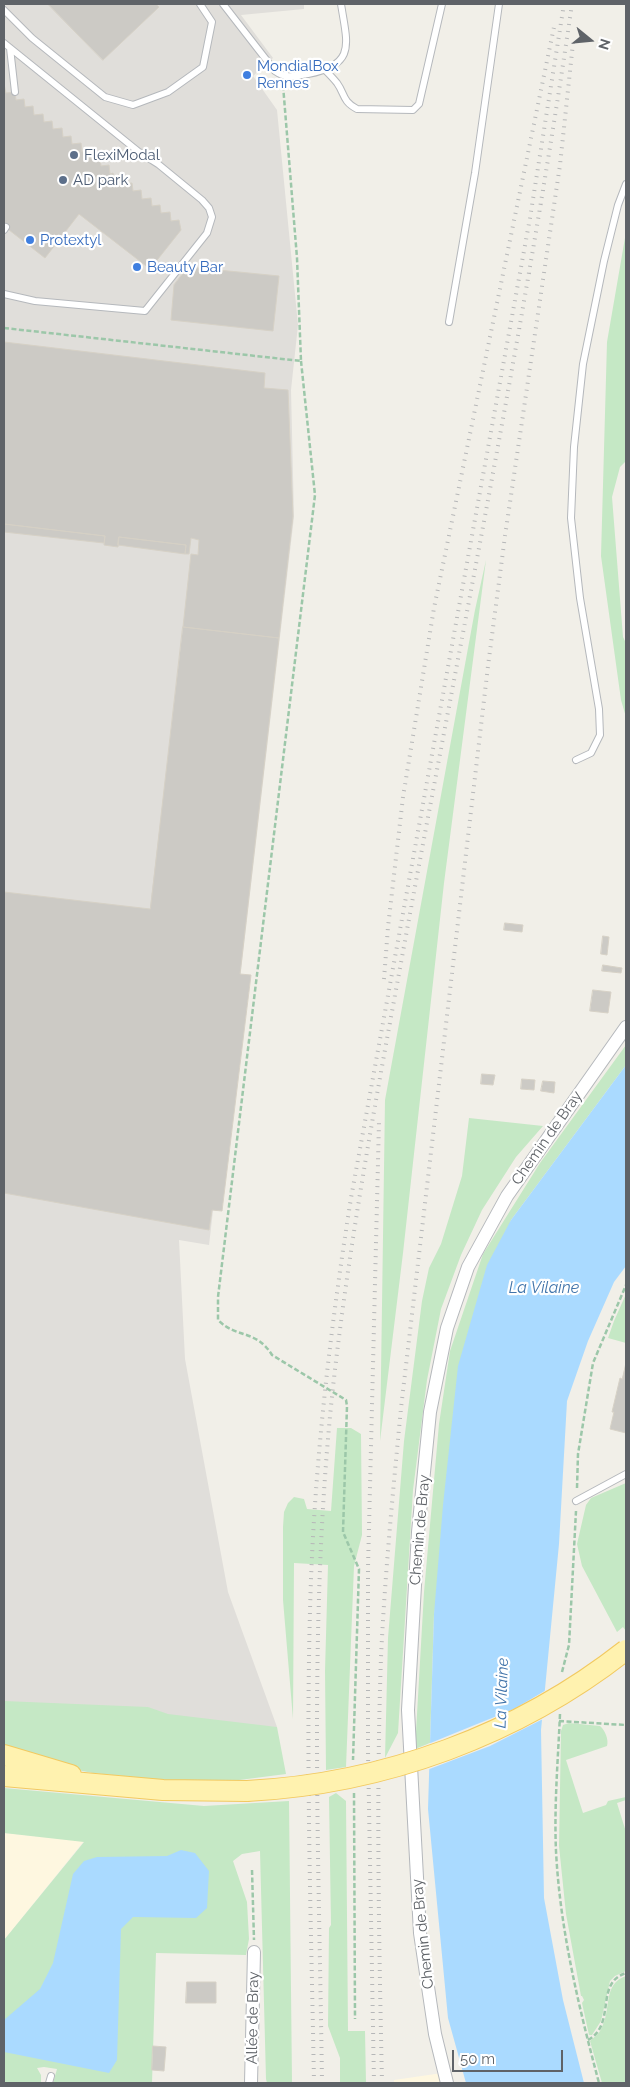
<!DOCTYPE html>
<html>
<head>
<meta charset="utf-8">
<style>
  body { margin:0 }
  #map { position:relative; width:630px; height:2087px; overflow:hidden; background:#f1efe8; font-family:Raleway,sans-serif }
  canvas { display:block }
  .frame { position:absolute; inset:0; border:5px solid #5f6368; pointer-events:none }
  .north { position:absolute; left:565px; top:15px; width:50px; height:50px; -webkit-text-stroke:4px #fff; paint-order:stroke; rotate:107deg; font-size:14px; font-weight:700; line-height:20px; text-align:center; color:#5f6368 }
  .north::after { content:''; display:block; margin:auto; width:18px; height:22px; background:#5f6368; clip-path:polygon(50% 0,100% 100%,50% 72%,0 100%) }
  .scale { position:absolute; left:452px; top:2050px; width:111px; height:22px; box-sizing:border-box; border:2px solid #5f6368; border-top:0; padding-left:6px; font-size:15px; line-height:18px; white-space:nowrap; color:#5f6368; -webkit-text-stroke:4px #fff; paint-order:stroke }
</style>
</head>
<body>
<div id="map">
<canvas width="630" height="2087"></canvas>
<div class="frame"></div>
<div class="north">N</div>
<div class="scale">50 m</div>
</div>
<script>
const g = document.querySelector('canvas').getContext('2d');
g.lineJoin = 'round';
function paint(path, color) {
  g.fillStyle = color;
  g.fill(path, 'evenodd');
}
function trace(path, color, width, dash) {
  g.strokeStyle = color;
  g.lineWidth = width;
  g.lineCap = dash ? 'butt' : 'round';
  g.setLineDash(dash || []);
  g.stroke(path);
}
function label(font, color, halo, rows, align = 'center') {
  g.font = font + ' Raleway,sans-serif';
  g.lineWidth = 4.5;
  g.setLineDash([]);
  g.textBaseline = 'middle';
  g.strokeStyle = halo;
  g.fillStyle = color;
  for (const [text, x, y, turn = 0] of rows) {
    g.save();
    g.translate(x, y);
    g.rotate((+turn || 0) * Math.PI / 180);
    g.textAlign = isNaN(turn) ? turn : align;
    if (halo) g.strokeText(text, 0, 0);
    g.fillText(text, 0, 0);
    g.restore();
  }
}
const commercial = new Path2D(`
  M4,1833L84,1841L4,1940Z
  M449,2072L453,2083H394V2080Z`);
const industrial = new Path2D(`
  M4,4H304V9L241,15L273,58L253,76L277,110L298,325L291,390L294,517L209,1245L179,1240L185,1359L228,1592L277,1727L4,1725Z`);
const green = new Path2D(`
  M626,232V461L620,467L612,497L623,637L626,643V717L621,700L601,556L607,342Z
  M486,560L444,883L403,1253L380,1441L385,1100L475,610Z
  M626,1045V1065L511,1220L434,1614L430,1743L415,1749L424,1592L439,1424L450,1351L483,1254L540,1163Z
  M469,1118L543,1126L516,1157L482,1210L461,1255L441,1309L427,1380L413,1490L398,1733L385,1758L388,1638L404,1441L422,1301L429,1268L441,1244L462,1176Z
  M626,1294V1343L608,1338L614,1321Z
  M337,1428H351L361,1434L362,1535L354,1566L346,1767L326,1770L325,1671L328,1565L294,1563L293,1719L283,1600V1527L284,1512L288,1503L294,1497L304,1499L307,1509L331,1511Z
  M626,1483V1631L623,1627L617,1632L582,1566L577,1544L586,1505L591,1498Z
  M4,1701L148,1707L168,1714L277,1727L286,1774L216,1783L171,1781L93,1773L72,1769L4,1748Z
  M569,1723L600,1726C605,1730 609,1740 607,1746L566,1760L583,1813L606,1805L608,1801L626,1797V1800L617,1803L626,1832V1971L615,1976L610,1981L601,2021L592,2035H589L582,2003L584,2000L582,1996H581L566,1914L559,1846L561,1731L563,1725Z
  M4,1788L204,1806L289,1801L292,2083H267L266,2079L260,1851L242,1854L233,1861L247,1902L249,1939L246,1955L156,1953L152,2083H53L57,2069L44,2067L37,2068L41,2075V2083H4V1940L84,1842L4,1833Z
  M336,1793L346,1801L348,2031H365L366,2083H340V2058L328,2026L329,1928L331,1925L329,1797Z
  M626,1976V2083H602L590,2041C594,2037 599,2034 601,2029C612,2010 602,1984 626,1976Z`);
const water = new Path2D(`
  M626,1065V1266L614,1282L588,1341L567,1401L559,1544L541,1730L544,1898L563,2000L584,2083H466L448,2018L428,1809L434,1614L443,1505L458,1366L487,1265L511,1220Z
  M181,1850L195,1853L209,1871L207,1908L196,1918L133,1917L121,1929L117,2060L109,2073L4,2052V2020L40,1989L53,1963L73,1874L84,1861L97,1857L167,1856Z`);
const pier = new Path2D(`
  M548,1689L545,1718L490,1746L427,1770L428,1744L514,1709Z`);
const building = new Path2D(`
  M48,4H156L159,7L103,60Z
  M4,84L6,93L15,92L16,100L24,99L25,107L33,106L34,115L43,114L44,122L52,121L53,129L62,128L63,137L71,136L72,144L81,143L82,152L90,151L91,159L100,158L101,166L109,165L110,174L113,173L114,176L122,175L123,184L132,183L133,191L141,190L142,199L151,198L152,206L160,205L161,213L170,212L171,221L179,220L181,230L150,269L79,214L45,258L4,226Z
  M188,267L279,276L273,331L171,320L174,285Z
  M4,342L265,373L264,388L288,390L293,516L279,638L183,627L191,554L198,555L199,540L191,538L189,554H185L186,545L119,537L118,547L104,545L105,536L4,524Z
  M4,524L105,536L104,543L4,532Z
  M119,537L186,545L185,554L118,545Z
  M183,627L279,638L240,974L251,975L222,1211L212,1210L209,1230L4,1193V892L150,909Z
  M505,923L523,925L522,932L504,930Z
  M603,936L609,937L607,955L601,954Z
  M603,965L622,968L621,973L602,971Z
  M593,990L611,992L608,1013L590,1011Z
  M482,1074L495,1075L493,1085L481,1084Z
  M522,1079L535,1080L534,1090L521,1089Z
  M543,1081L555,1082L554,1093L541,1091Z
  M626,1363V1433L610,1429L614,1412H612L620,1378L622,1379Z
  M187,1982H216V2003H186Z
  M153,2046L166,2047L164,2071L152,2070Z`);
const path = new Path2D(`
  M4,328L301,361L297,258L283,85
  M301,361L315,495L218,1297V1320C237,1339 256,1329 272,1355L346,1400L347,1406L343,1532L359,1569L353,1760
  M577,1488L578,1454L593,1363L626,1285
  M562,1672L569,1645L576,1511
  M560,1714C558,1760 554,1806 556,1851C560,1930 579,2008 599,2083
  M559,1721L626,1725
  M354,1793L355,2019
  M252,1870L254,1940
  M588,2040C617,2024 594,1983 626,1973`);
const lane = new Path2D(`
  M223,4L275,71C286,79 295,76 308,74C357,65 347,43 341,4
  M4,10L32,38L105,97L133,105L168,92L203,67L212,22L200,4
  M4,43L139,152L158,164L202,200L209,208L212,217L207,233L145,311L35,301L4,294
  M10,48L15,92
  M325,70C329,74 333,78 337,83C345,94 342,101 357,109L413,110L419,104L442,4
  M4,230L6,227
  M449,322L475,173L499,4
  M576,760L591,753L600,735L599,709L580,598L571,518L574,447L583,364L604,261L618,205L626,184
  M576,1501L626,1474
  M49,2083L51,2076`);
const street = new Path2D(`
  M251,2083L254,1952
  M447,2083L435,2034L420,1933L408,1710L418,1532L430,1412L447,1328L468,1267L507,1196L626,1027`);
const primary = new Path2D(`
  M4,1755L71,1775
  M4,1776L163,1790L247,1791`);
const rail = new Path2D(`
  M384,979L388,927L403,797L434,608L554,27
  M314,2083C311,1915 305,1747 311,1579C316,1451 331,1324 351,1198L530,218L564,4
  M322,2083C319,1852 308,1618 333,1387C351,1226 382,1067 411,908C467,607 528,307 572,4
  M374,2083L368,1751V1568L379,1121
  M382,2083C379,1941 376,1798 381,1657C385,1573 393,1491 401,1408L488,666L505,536L560,165L573,43`);
const primaryBridge = new Path2D(`
  M247,1791C384,1784 518,1735 626,1650`);
const markers = [
  [247,75,5,"#3f7fe0"],
  [74,155,5,"#5c6f8a"],
  [63,180,5,"#5c6f8a"],
  [30,240,5,"#3f7fe0"],
  [137,267,5,"#3f7fe0"]
];
const shopNames = [
  ["MondialBox",257,66],
  ["Rennes",257,83],
  ["Protextyl",40,240],
  ["Beauty Bar",147,267]
];
const serviceNames = [
  ["FlexiModal",84,155],
  ["AD park",73,180]
];
const streetNames = [
  ["Chemin de Bray",547,1138,-55],
  ["Chemin de Bray",420,1530,-85],
  ["Chemin de Bray",423,1934,-96],
  ["Allée de Bray",253,2018,-89]
];
const waterNames = [
  ["La Vilaine",544,1288],
  ["La Vilaine",502,1693,-88]
];
paint(commercial, '#fef7e0');
paint(industrial, '#e0deda');
paint(green, '#c5e8c5');
paint(water, '#aadaff');
paint(pier, '#f1efe8');
paint(building, '#cccac5');
trace(building, '#d6d1c6', 1);
trace(lane, '#b5b8bc', 8);
trace(street, '#b5b8bc', 14);
trace(primary, '#f2c960', 22);
trace(path, '#9cc7a9', 2.5, [5, 2.5]);
trace(lane, '#fff', 6);
trace(street, '#fff', 12);
trace(primary, '#fff2af', 20);
trace(rail, '#b6b7b8', 4, [1, 6]);
trace(primaryBridge, '#f2c960', 22, []);
trace(primaryBridge, '#fff2af', 20);
for (const [x, y, r, color] of markers) {
  const dot = new Path2D();
  dot.arc(x, y, r, 0, 2 * Math.PI);
  g.fillStyle = color;
  g.fill(dot);
  trace(dot, '#fff', 2);
}
label('15px', '#366cbe', '#fff', shopNames, 'left');
label('15px', '#4e5e75', '#fff', serviceNames, 'left');
label('15px', '#5f6368', '#fff', streetNames);
label('italic 16px', '#4174aa', '#fff', waterNames);
</script>
</body>
</html>
